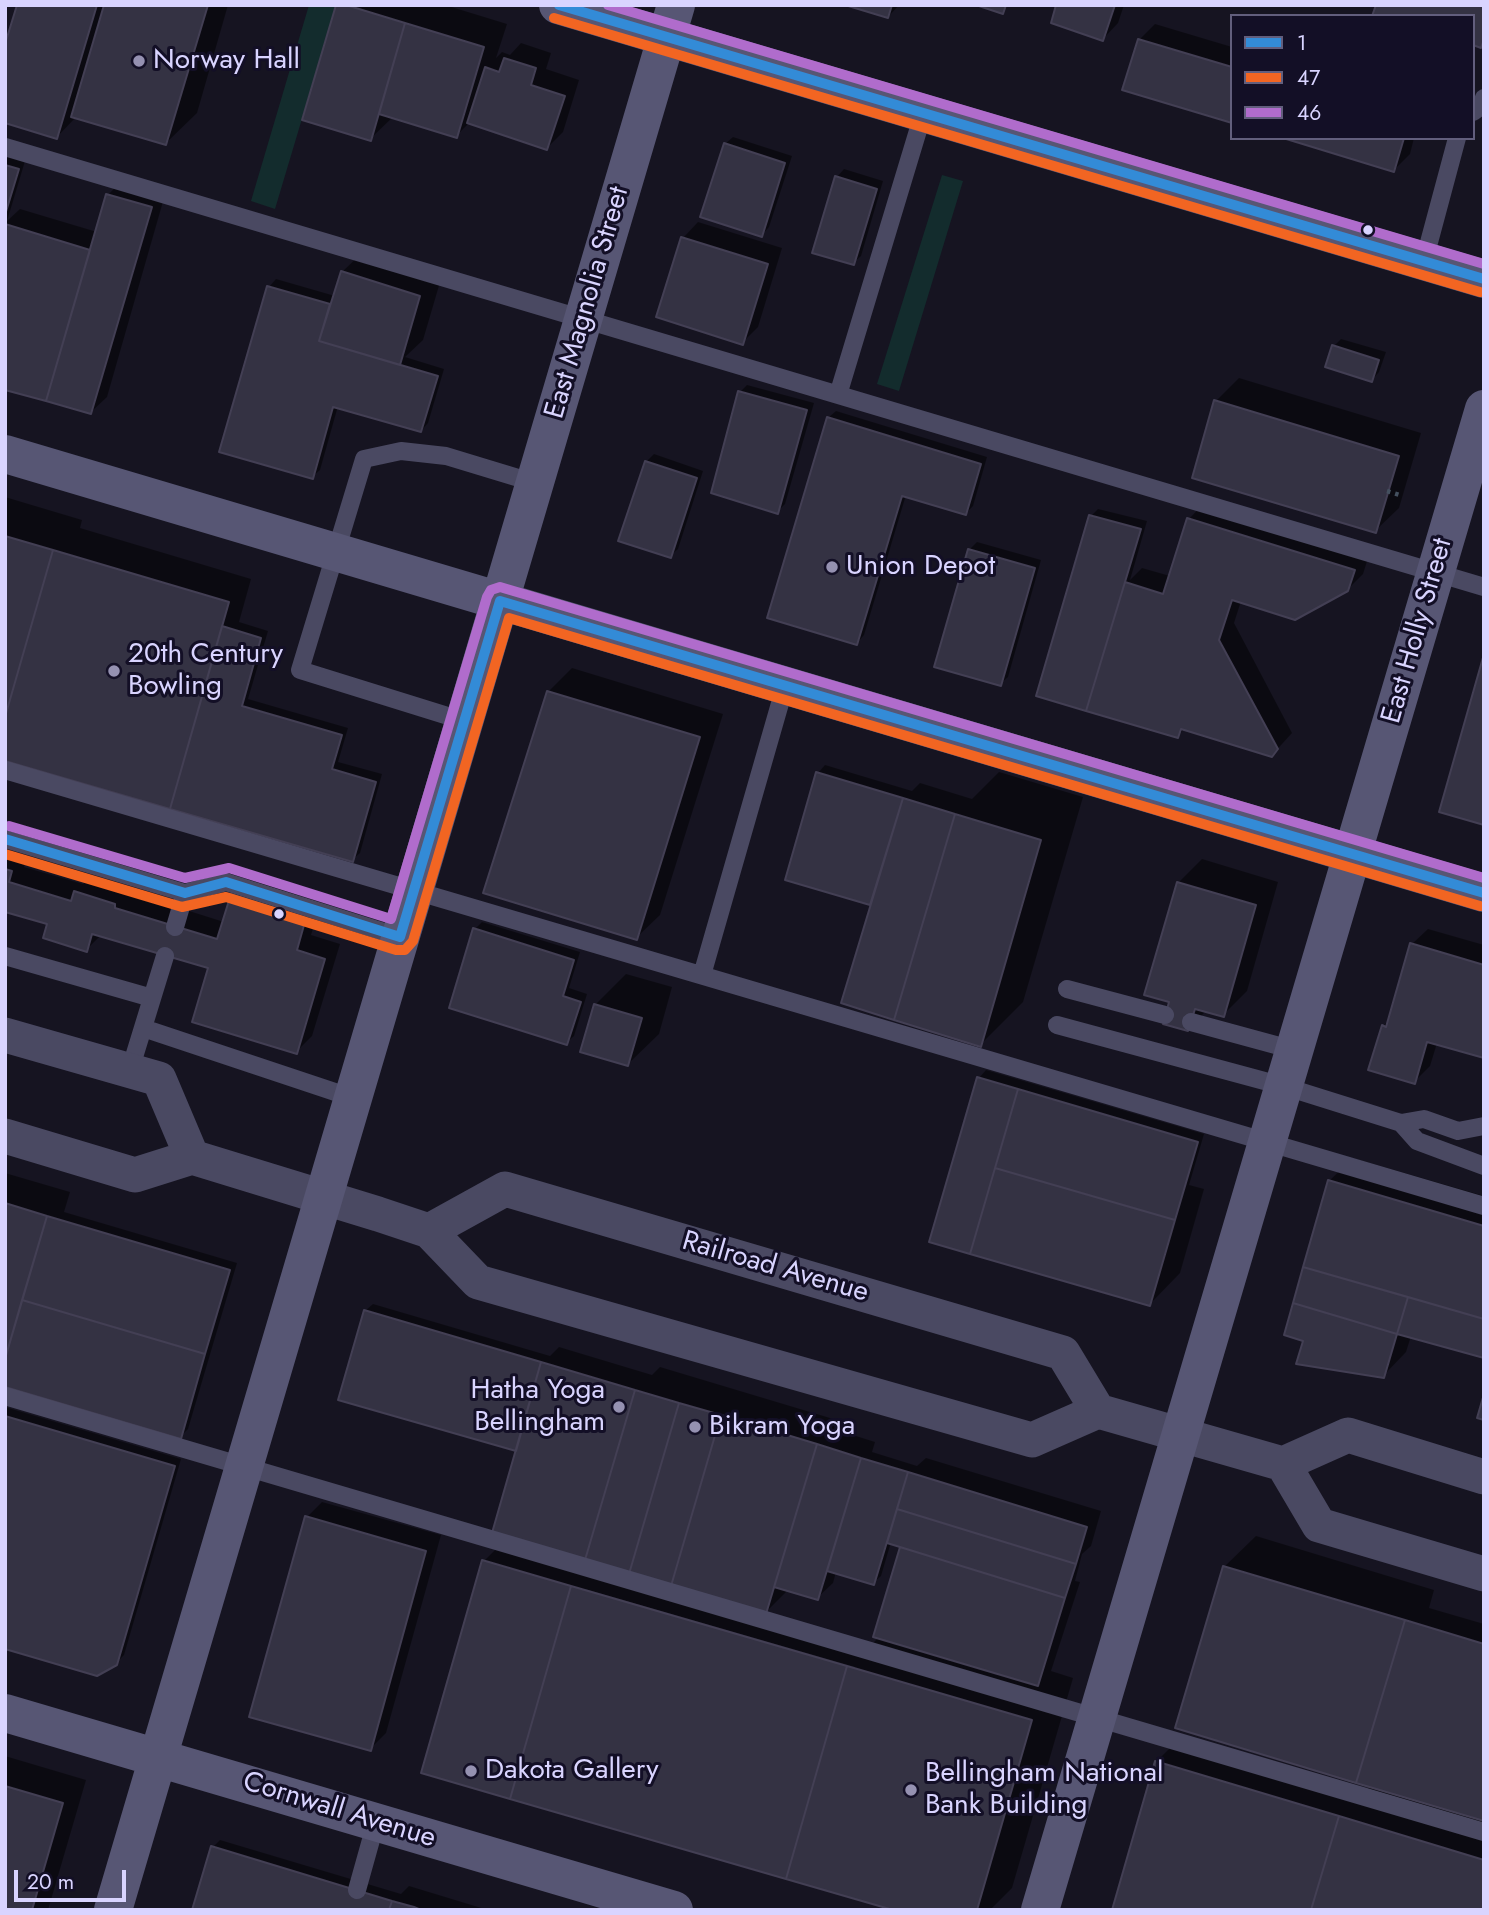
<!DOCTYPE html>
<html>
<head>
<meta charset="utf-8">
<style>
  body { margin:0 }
  #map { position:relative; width:1489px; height:1915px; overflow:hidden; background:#161421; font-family:Jost,sans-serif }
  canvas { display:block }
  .frame { position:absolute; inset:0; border:7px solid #d9d4ff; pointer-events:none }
  .legend { position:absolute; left:1230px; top:14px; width:245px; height:126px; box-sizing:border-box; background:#130f26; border:2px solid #625e7d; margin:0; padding:9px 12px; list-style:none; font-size:21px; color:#d9d4ff }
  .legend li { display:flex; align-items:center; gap:14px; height:35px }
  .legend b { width:35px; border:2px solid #625e7d }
  .scale { position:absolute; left:14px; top:1870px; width:112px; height:32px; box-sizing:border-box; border:4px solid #d9d4ff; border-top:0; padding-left:9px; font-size:21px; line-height:24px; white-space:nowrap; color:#d9d4ff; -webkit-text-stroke:5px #130f26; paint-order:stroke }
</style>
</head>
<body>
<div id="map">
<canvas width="1489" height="1915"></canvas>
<div class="frame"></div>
<ul class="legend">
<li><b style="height:9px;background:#338bd7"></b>1</li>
<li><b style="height:9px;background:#f26522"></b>47</li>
<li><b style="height:9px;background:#b06ccc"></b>46</li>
</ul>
<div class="scale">20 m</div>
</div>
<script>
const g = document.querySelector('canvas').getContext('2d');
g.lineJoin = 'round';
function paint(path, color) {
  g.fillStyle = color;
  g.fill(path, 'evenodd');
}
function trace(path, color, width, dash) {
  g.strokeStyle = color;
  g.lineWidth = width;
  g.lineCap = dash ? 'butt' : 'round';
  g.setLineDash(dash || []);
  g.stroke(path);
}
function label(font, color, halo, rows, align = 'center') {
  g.font = font + ' Jost,sans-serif';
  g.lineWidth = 6;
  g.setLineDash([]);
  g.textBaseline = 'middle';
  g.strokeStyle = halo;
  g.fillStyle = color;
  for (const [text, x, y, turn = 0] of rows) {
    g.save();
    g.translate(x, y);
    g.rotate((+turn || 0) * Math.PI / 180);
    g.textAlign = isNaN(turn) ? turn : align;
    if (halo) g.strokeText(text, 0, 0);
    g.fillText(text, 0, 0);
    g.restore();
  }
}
const green = new Path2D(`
  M309,5H336L275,209L251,201Z
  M942,175L963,181L899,391L877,384Z`);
const shadow = new Path2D(`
  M19,5H228L197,113L166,143L76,117L57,137Z
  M338,5H445L507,24L496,58L502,52L510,55L521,43L551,53L546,69L579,80L563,132L547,148L470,122L456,136L393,117L370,139Z
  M851,5H899L888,17Z
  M1058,5H1124L1118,23L1103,39Z
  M1155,24L1232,47V121L1139,40Z
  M733,137L792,156L769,227L762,235L725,144Z
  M1289,138H1414L1410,154L1394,170Z
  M5,155L25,161L7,221L20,209L97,232L108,195L123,179L166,191L107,397L91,412L5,388Z
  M844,169L883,181L861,256L853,263L837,177Z
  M698,222L782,248L758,327L742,343L683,238Z
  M366,249L443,272L423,340L405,357L444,369L428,423L421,431L338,406L320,470L312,477L269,287L276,279L335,296L342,272Z
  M1341,339L1386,352L1379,372L1372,380L1334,346Z
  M1239,378L1421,433L1399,508L1375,531L1216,401Z
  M747,385L814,403L785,504L777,512L740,392Z
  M836,411L987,457L973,506L966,513L906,495L864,635L857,643L828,418Z
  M654,454L703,471L678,549L670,556L646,462Z
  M5,497L82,520L80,528L251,579L239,622L268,631L248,699L348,728L338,762L382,774L360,853L352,860L5,759Z
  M1204,503L1369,555L1363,574L1347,590L1241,601L1234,623L1292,733L1272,755L1185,728L1178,736L1038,695L1091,516L1098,509L1147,521L1130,580L1142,568L1170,576L1189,519Z
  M977,542L1041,560L1008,677L1000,684L969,550Z
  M572,668L723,714L660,915L636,938L548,692Z
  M825,765L912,791L920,783L972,799L999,772L1083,797L1023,1002L980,1045L874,899L870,903L818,773Z
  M5,849L27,856L24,867L83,884L91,877L130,889L129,892L224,922L233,895L248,879L321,903L311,935L340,944L312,1036L296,1052L211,967L101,935L86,950L49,923L5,910Z
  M1202,859L1278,882L1247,991L1223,1015L1207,1010L1188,1029L1172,1000L1178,883Z
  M482,922L580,952L569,988L587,994L574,1036L566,1043L475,929Z
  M1428,929L1484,945V1057L1437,1043L1430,1066L1414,1082L1383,1026L1390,1019L1412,944Z
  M626,974L672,987L659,1034L628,1064L595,1005Z
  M986,1070L1204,1134L1189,1185L1204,1189L1180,1273L1150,1304L979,1078Z
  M1353,1158L1484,1196V1357L1411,1336L1406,1352L1383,1376L1305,1340L1329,1181Z
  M5,1173L70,1192L64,1212L237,1263L188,1429L180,1437L5,1385Z
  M373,1304L550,1356L559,1347L652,1375L660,1367L840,1421L837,1430L875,1442L872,1452L917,1466L926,1458L1101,1511L1091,1546L1082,1554L1075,1581L1080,1582L1051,1671L1073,1678L1012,1888L990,1910H899L484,1561L499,1546L519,1445L365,1311ZM891,1542L903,1546L879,1637L872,1644L765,1613L788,1590L817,1598L833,1583L836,1572L873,1583L881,1576ZM585,1589L855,1667V1670L585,1592Z
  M5,1407L181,1459L124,1655L116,1663L5,1647Z
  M322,1502L441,1535L386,1733L370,1749L307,1517Z
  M1256,1536L1434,1590L1429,1608L1484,1624V1910L1156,1762L1172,1746L1356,1801L1371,1785L1177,1727L1225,1566Z
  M5,1756L86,1780L48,1910H5Z
  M220,1840L401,1894L409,1886L488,1910H194L213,1847Z`);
const building = new Path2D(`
  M17,5H97L57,139L5,123V44Z
  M104,5H208L166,145L71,117Z
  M336,5H346L405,23L371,141L302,120Z
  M845,5H892L888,18Z
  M976,5H1006L1003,14Z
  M1056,5H1115L1103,41L1051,23Z
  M1376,5H1484V39L1481,48L1473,45V16H1372Z
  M405,23L484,47L457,138L379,114Z
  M1138,39L1232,67V123L1122,90Z
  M504,58L536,68L531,85L565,96L547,150L467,123L485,67L499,72Z
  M1283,138H1404L1394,172Z
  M724,143L785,163L762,237L700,217Z
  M5,165L19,169L5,215Z
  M835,176L877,189L854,265L812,253Z
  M106,194L152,207L91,414L46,401Z
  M5,224L90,250L46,401L5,390Z
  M681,237L768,264L743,345L656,317Z
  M341,271L420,296L400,365L319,341Z
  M267,286L330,304L319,341L438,376L421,432L333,407L313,479L219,452Z
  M1332,345L1379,360L1372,382L1325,367Z
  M738,391L807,410L778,514L711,493Z
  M1214,400L1399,456L1376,533L1192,478Z
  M827,417L981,464L966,515L902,496L857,645L767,618Z
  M645,461L697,478L671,558L618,541Z
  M1089,515L1141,529L1086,711L1036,696Z
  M1187,518L1355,570L1348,591L1295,620L1232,600L1219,640L1278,749L1272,757L1181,729L1178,738L1086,711L1125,582L1163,594Z
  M5,536L53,550L5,717Z
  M968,549L1035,568L1001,686L934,667Z
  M53,550L229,602L170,809L5,761V717Z
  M222,626L261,638L242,706L342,735L332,769L376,782L353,862L170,809Z
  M1484,654V825L1439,812Z
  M547,691L700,737L637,940L483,893Z
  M816,772L903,798L870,905L785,880Z
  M903,798L955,814L894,1020L841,1003Z
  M955,814L1041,840L981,1047L894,1020Z
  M5,869L12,871L9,882L71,901L74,891L115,904V908L217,939L231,894L306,918L297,950L325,959L297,1054L192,1022L208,968L92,934L87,952L43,938L47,924L5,912Z
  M1177,882L1256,905L1224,1017L1195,1009L1188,1031L1163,1024L1169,1002L1144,995Z
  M473,928L574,960L563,996L581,1002L567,1045L449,1008Z
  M1410,943L1484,965V1058L1427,1042L1415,1084L1368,1070L1382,1025L1386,1027Z
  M594,1004L642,1018L628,1066L580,1052Z
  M977,1077L1018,1089L970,1254L929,1242Z
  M1018,1089L1198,1142L1175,1220L995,1168Z
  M995,1168L1175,1220L1150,1306L970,1254Z
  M1328,1180L1484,1226V1319L1303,1267Z
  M5,1203L47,1216L5,1359Z
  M47,1216L230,1270L205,1354L22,1300Z
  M1303,1267L1408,1297L1397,1334L1293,1303Z
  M1408,1297L1484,1319V1358L1397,1334Z
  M22,1300L205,1354L181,1439L5,1387V1359Z
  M1293,1303L1397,1334L1384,1378L1296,1364L1303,1341L1284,1335Z
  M364,1310L541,1362L516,1451L338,1400Z
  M541,1362L635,1390L585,1560L492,1533Z
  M635,1390L679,1403L629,1574L585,1560Z
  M1484,1394V1420L1477,1418Z
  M679,1403L721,1415L671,1586L629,1574Z
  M721,1415L817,1444L766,1614L671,1586Z
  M5,1416L175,1466L117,1665L97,1676L5,1649Z
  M817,1444L861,1458L818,1600L774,1587Z
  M861,1458L908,1472L874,1585L827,1571Z
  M908,1472L1087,1527L1076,1564L897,1509Z
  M897,1509L1076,1564L1065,1598L887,1543Z
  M305,1516L426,1551L371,1751L249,1717Z
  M900,1547L1065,1598L1038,1686L873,1637Z
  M482,1560L571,1586L510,1799L421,1773Z
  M1223,1566L1405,1620L1356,1783L1175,1728Z
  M571,1586L847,1666L786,1879L510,1799Z
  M1405,1620L1484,1644V1821L1356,1783Z
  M847,1666L1032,1720L977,1910H893L786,1879Z
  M1155,1761L1339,1816L1311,1910H1112Z
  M5,1786L63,1803L32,1910H5Z
  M1339,1816L1484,1860V1910H1311Z
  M211,1846L392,1901L389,1910H192Z
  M392,1901L414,1907L421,1910H389Z`);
const path = new Path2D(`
  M1387,491L1403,496`);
const lane = new Path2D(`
  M1473,112L1481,106L1484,98
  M5,147L1484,587
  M1424,261L1457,138
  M838,395L923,114
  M464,721L300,670L364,459L401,451L446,456L535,483
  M5,770L1484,1206
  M5,839L185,893L226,882L400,937
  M175,927L185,893
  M5,956L152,998
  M702,975L785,686
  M1067,989L1165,1015
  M1191,1022L1294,1050
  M1057,1025L1283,1086L1401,1123L1424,1119L1458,1131L1484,1126
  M143,1028L353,1098
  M130,1070L165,956
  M1401,1123L1417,1141L1484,1166
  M5,1396L1484,1832
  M357,1890L376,1822`);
const street = new Path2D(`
  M5,1035L159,1079L192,1157
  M5,1136L135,1175L192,1157L378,1214L429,1231L478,1282L1032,1440L1098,1411L1283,1464L1348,1435L1484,1477
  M429,1231L505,1189L1063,1353L1098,1411
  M1283,1464L1319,1525L1484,1574`);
const secondary = new Path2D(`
  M558,5L1484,279
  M5,454L1484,893
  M5,1713L674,1910
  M113,1910L676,5
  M1040,1910L1484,409`);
const bus1 = new Path2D(`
  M559,5L1484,279
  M5,839L185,893L226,882L400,937L500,601L1484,893`);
const bus2 = new Path2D(`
  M554,18L1480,292
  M5,854L182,907L226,897L396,950H405L413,941L509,618L1480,906`);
const bus3 = new Path2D(`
  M608,5L1484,264
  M9,826L185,878L229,868L391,919L487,597L491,590L500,587L1484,878`);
const markers = [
  [139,61,7,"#9591b1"],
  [1368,230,6,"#d9d4ff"],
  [832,567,7,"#9591b1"],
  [114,671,7,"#9591b1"],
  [279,914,6,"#d9d4ff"],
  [619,1407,7,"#9591b1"],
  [695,1427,7,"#9591b1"],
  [471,1771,7,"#9591b1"],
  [911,1790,7,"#9591b1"]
];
const poiNames = [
  ["Norway Hall",153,61],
  ["Union Depot",846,567],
  ["20th Century",128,655],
  ["Bowling",128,687],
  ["Hatha Yoga",605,1391,"right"],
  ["Bellingham",605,1423,"right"],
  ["Bikram Yoga",709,1427],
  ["Dakota Gallery",485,1771],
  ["Bellingham National",925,1774],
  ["Bank Building",925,1806]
];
const streetNames = [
  ["East Magnolia Street",588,303,-74],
  ["East Holly Street",1418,631,-74],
  ["Railroad Avenue",775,1268,16],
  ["Cornwall Avenue",339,1811,17]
];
paint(green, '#132c2d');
paint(shadow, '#0007');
paint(building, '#343243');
trace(building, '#433f54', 2);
trace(path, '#44505f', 4.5, [3.5, 5]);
trace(lane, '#4a4962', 18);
trace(street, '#4a4962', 35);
trace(secondary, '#575674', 38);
trace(bus1, '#338bd7', 10);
trace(bus2, '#f26522', 10);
trace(bus3, '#b06ccc', 10);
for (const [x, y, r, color] of markers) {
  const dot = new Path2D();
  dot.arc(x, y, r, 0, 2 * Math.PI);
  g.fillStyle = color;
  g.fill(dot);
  trace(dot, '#130f26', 2.5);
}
label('28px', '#d9d4ff', '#130f26', poiNames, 'left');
label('28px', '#d9d4ff', '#130f26', streetNames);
</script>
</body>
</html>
